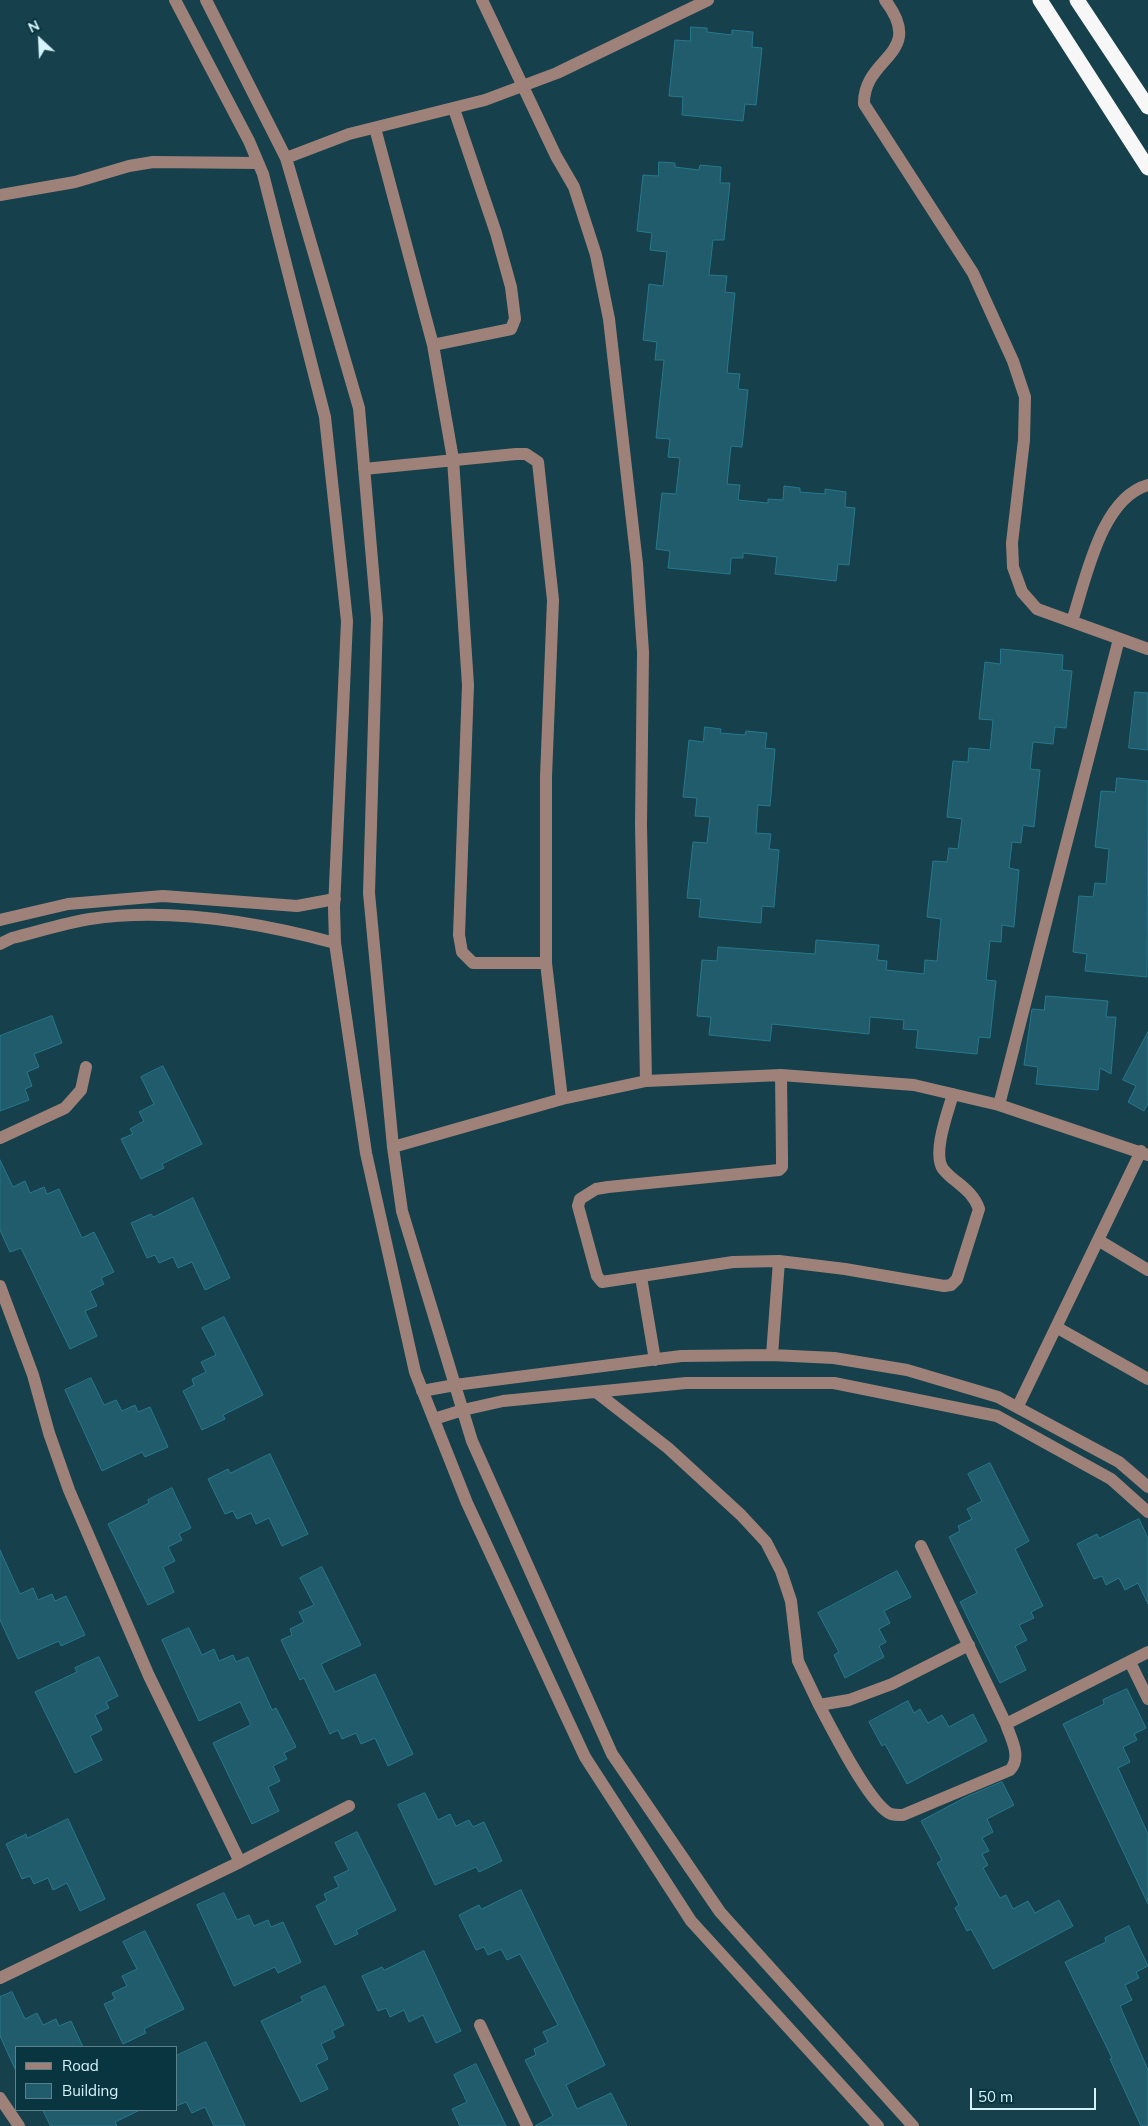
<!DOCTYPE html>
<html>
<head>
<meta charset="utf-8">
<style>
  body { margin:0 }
  #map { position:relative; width:1148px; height:2126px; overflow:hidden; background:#16404b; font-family:Mulish,sans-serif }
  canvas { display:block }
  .legend { position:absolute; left:15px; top:2046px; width:162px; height:65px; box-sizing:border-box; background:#093540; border:1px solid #5b818b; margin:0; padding:6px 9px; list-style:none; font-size:15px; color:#d5f3fc }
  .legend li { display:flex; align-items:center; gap:10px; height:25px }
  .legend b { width:25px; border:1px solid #5b818b }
  .north { position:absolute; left:15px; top:15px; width:50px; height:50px; -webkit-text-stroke:4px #093540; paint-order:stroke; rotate:335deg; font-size:14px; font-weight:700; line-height:20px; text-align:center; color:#d5f3fc }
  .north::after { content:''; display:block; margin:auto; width:18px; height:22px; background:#d5f3fc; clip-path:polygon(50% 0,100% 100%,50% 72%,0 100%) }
  .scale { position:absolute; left:970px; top:2088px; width:126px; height:22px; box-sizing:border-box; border:2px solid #d5f3fc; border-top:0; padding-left:6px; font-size:15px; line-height:18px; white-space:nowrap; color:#d5f3fc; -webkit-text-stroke:4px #093540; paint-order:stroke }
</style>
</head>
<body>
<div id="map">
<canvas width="1148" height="2126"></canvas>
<ul class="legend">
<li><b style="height:6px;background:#9e8279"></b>Road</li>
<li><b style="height:14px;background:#205c6c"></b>Building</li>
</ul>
<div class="north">N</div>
<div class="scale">50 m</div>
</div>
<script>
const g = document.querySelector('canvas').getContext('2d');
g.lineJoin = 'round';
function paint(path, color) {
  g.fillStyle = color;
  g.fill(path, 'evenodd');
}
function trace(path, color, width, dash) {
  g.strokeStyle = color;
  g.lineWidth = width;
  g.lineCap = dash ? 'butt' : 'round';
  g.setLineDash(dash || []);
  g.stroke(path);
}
const building = new Path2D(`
  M691,27L707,28V32L732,35V30L753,32L752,47L762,48L756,105L745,104L743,121L682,115L683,97L669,96L675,40L690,41Z
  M659,162L675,163V167L699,170L700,165L721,167L720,183H730L724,240H713L709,275L727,276L725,292L735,293L727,373L740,374L738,389L748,390L742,447L731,446L727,484L740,485L738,500L768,503V499L783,500L784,486L800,488V492L825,494V489L846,492L845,507L855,508L849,565L838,564L836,581L775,574L777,557L743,553V558H731L730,574L668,568L670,551L656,549L662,493L676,494L680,458L668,457L670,439L656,438L664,360H655L657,342L643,340L649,284L663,286L667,252L650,250L652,233L637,231L643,175L658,176Z
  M1001,649L1063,655L1062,670L1072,671L1066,728L1055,727L1053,744L1033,742L1030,769L1040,770L1034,827L1023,825L1021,843L1012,842L1009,868L1019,870L1014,927L1002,925L1001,942L990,941L986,980L996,981L990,1038L979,1037L977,1054L916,1048L918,1030L903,1029L904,1020L870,1017L869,1034L772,1024L770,1041L709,1035L711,1017L697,1016L702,960L717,961L718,947L815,954L816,940L879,945L877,960L887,961L886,970L924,974L925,960L937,961L941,919L927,917L933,861L947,862L949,848L958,849L962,819L947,817L953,761L968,762L969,748L990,750L993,720L979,719L985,662L1000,664Z
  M1135,692L1148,693V750L1129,748Z
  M705,727L721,729L720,733L745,735L746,731L767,733L765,748L775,749L770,806L758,805L756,833L771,834L769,849L779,850L774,907L762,906L761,923L699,917L701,899L687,898L693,842L707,843L710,817L695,816L697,798L683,797L689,740L703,742Z
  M1117,778L1148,781L1147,977L1085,971L1087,954L1073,952L1079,896L1093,897L1095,883L1106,884L1109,849L1095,847L1101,791L1115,792Z
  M1046,996L1108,1001L1106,1017H1116L1111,1074L1100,1068L1098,1090L1036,1084L1038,1067L1024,1065L1032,1009L1044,1010Z
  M52,1016L62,1043L34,1054L39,1067L27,1072L32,1086L25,1089L29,1100L0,1111V1036Z
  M1148,1032V1103L1144,1111L1128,1102L1136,1086L1123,1080Z
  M163,1066L202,1144L162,1164L164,1168L141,1179L121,1139L133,1134L130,1129L144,1121L139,1112L154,1104L141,1077Z
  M0,1160L13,1187L25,1181L30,1193L44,1187L47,1194L59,1189L82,1238L94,1232L114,1272L101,1278L104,1284L90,1291L97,1306L85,1311L97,1336L70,1349L21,1248L10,1252L0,1230Z
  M193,1198L230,1278L205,1290L192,1262L178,1268L173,1257L159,1263L155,1255L147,1258L131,1223L151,1214L153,1217Z
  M224,1317L263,1395L223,1415L225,1419L202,1430L183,1391L194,1385L192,1379L206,1372L201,1362L216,1355L202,1328Z
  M91,1378L104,1405L116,1400L122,1411L135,1405L138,1412L150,1407L168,1447L145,1457L142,1452L102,1471L65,1390Z
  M270,1454L308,1534L282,1546L269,1518L256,1524L251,1513L237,1519L233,1511L225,1514L208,1479L228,1469L230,1473Z
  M990,1463L1029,1541L1015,1549L1043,1606L1031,1612L1034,1618L1019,1625L1027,1640L1015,1646L1026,1670L1000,1683L960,1602L977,1593L949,1537L960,1531L958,1526L972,1519L967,1509L982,1501L968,1474Z
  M172,1488L191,1528L179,1534L182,1540L168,1547L175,1561L163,1567L174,1592L148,1605L108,1524L149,1503L148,1500Z
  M1139,1519L1148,1538V1604L1138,1583L1125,1590L1119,1578L1106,1585L1102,1576L1094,1579L1077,1544L1097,1534L1099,1538Z
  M0,1550L20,1594L33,1588L38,1600L52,1594L55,1601L66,1596L85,1635L61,1646L59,1641L18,1659L0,1620Z
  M322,1567L361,1645L321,1664L335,1692L375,1674L413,1754L388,1766L375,1738L361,1744L356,1733L342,1739L338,1730L330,1734L304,1678L300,1680L281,1640L292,1635L290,1629L304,1622L299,1612L314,1605L300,1578Z
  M897,1571L911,1597L884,1611L890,1623L879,1629L886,1642L879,1646L884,1657L845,1678L834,1655L839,1652L818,1613Z
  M189,1628L202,1655L214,1649L219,1661L233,1655L236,1662L248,1657L272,1710L276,1708L296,1747L284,1753L287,1759L273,1766L280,1781L268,1787L279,1811L252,1824L213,1743L251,1725L240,1702L199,1721L162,1640Z
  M99,1657L118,1696L106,1702L109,1708L95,1715L102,1730L90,1736L102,1760L75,1773L35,1692L77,1672L75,1668Z
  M1127,1689L1146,1728L1134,1734L1137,1740L1123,1747L1130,1762L1118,1768L1148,1834V1904L1063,1724L1104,1704L1103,1700Z
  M908,1701L914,1713L920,1709L928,1723L942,1715L949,1727L973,1714L987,1741L907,1784L885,1744L882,1746L869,1722Z
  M1002,1782L1014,1805L987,1819L993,1832L982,1838L989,1851L982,1854L988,1865L983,1868L1000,1898L1006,1895L1013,1909L1028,1901L1035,1913L1059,1900L1073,1926L993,1969L971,1929L967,1931L955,1908L959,1905L937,1863L942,1860L921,1821L966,1797Z
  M425,1793L438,1820L450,1814L456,1826L469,1820L473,1827L484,1822L502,1861L479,1872L476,1867L435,1885L398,1805Z
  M68,1819L105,1899L80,1911L67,1883L53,1890L48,1878L34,1884L30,1876L22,1879L6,1844L26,1834L27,1838Z
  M357,1832L396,1910L356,1930L358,1934L335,1945L316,1906L327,1900L324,1894L339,1887L334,1877L349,1870L335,1843Z
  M521,1890L605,2065L566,2085L577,2109L611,2093L627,2126H535L553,2116L525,2060L536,2055L534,2049L548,2042L543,2032L558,2025L520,1954L507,1960L501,1949L488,1955L484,1947L476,1950L459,1915L479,1905L481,1909Z
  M224,1893L237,1920L249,1915L254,1926L268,1920L271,1927L283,1922L301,1962L278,1973L275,1967L234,1986L197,1905Z
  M1129,1926L1148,1966L1136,1972L1139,1978L1125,1985L1132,2000L1120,2006L1148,2070V2126H1141L1110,2059L1112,2058L1065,1962L1106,1942L1105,1938Z
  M145,1931L184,2009L144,2029L146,2033L123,2044L104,2004L115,1999L112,1993L127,1986L122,1976L137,1969L123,1942Z
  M424,1951L461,2031L436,2043L423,2015L409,2022L404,2010L390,2017L386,2008L378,2011L362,1976L382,1967L384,1970Z
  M325,1986L344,2025L332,2031L335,2037L321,2044L328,2059L316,2065L328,2089L301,2102L261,2021L303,2001L301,1997Z
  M12,1992L25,2019L37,2013L43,2025L56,2019L59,2026L71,2021L83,2047H16V2071L0,2036V1997Z
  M206,2042L245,2126H214L205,2107L192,2113L186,2102L176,2106V2056Z
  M476,2064L506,2126H460L452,2109L467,2102L454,2075Z
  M43,2110H140L115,2122L117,2126H51Z`);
const minor = new Path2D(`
  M175,0L249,141L263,174L325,417L347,621L334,908L335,943L366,1153L415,1372L467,1503L585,1757L691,1921L878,2126
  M206,0L286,158L359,408L377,618L369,893L393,1147L402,1211L472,1441L612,1754L720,1912L913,2126
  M482,0L556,156L574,187L596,255L609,319L637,564L643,652L641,825L646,1081
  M885,0C927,55 863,56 864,104L973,273L1013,361L1025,397L1024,440L1012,543L1013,567L1022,592L1037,609L1148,649
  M375,128L433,345L453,459L468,685L459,935L462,952L473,963H546
  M286,158L349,134L485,100L557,73L708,0
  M0,195L75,182L129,166L153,162L258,163
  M433,345L511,329L515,319L511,287L496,233L454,109
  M364,469L516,454H526L538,462L553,600L546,777V963L562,1099
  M1072,621C1086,579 1101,498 1148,485
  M0,920L68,904L163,896L297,906L335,899
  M0,944L12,938C37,932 64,923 90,919C170,907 257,922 335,943
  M781,1075L782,1158V1167L779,1170L608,1187L596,1189L580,1199L578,1206L597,1276L602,1282L733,1262L779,1261L845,1269L944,1286L951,1285L957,1279L979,1209C975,1197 967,1190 957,1182C953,1179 947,1174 943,1169C932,1153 948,1112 953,1094
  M999,1105L1119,639
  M0,1138L65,1108L81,1090L86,1067
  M393,1147L562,1099L646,1081L781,1075L914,1085L999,1105L1148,1155
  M1098,1240L1148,1270
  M641,1277L655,1360
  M0,1286L33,1375L49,1433L69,1490L149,1676L240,1862L0,1978
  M1056,1327L1148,1379
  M772,1355L779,1261
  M422,1391L455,1385L681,1356L772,1355L834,1358L907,1370L998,1397L1119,1462L1148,1487
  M596,1392L668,1448L741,1515L766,1542L781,1571L791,1601L798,1661L819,1705L849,1700L892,1684L969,1645
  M1018,1406L1141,1151
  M434,1419L463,1410L503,1401L686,1383H834L997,1416L1111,1479L1148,1512
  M921,1546L1006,1724L1148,1652
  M1130,1662L1148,1699
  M819,1705C831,1727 870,1806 891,1814C894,1815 899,1815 903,1815L1010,1770C1022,1757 1011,1739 1006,1724
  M240,1862L349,1806
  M480,2025L527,2126
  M0,2098L19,2126`);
const highway = new Path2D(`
  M1040,0L1148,168
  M1077,0L1148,107`);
paint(building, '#205c6c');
trace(building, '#27788d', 1);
trace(minor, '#9e8279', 12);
trace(highway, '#f7f7f7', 15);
</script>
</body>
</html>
